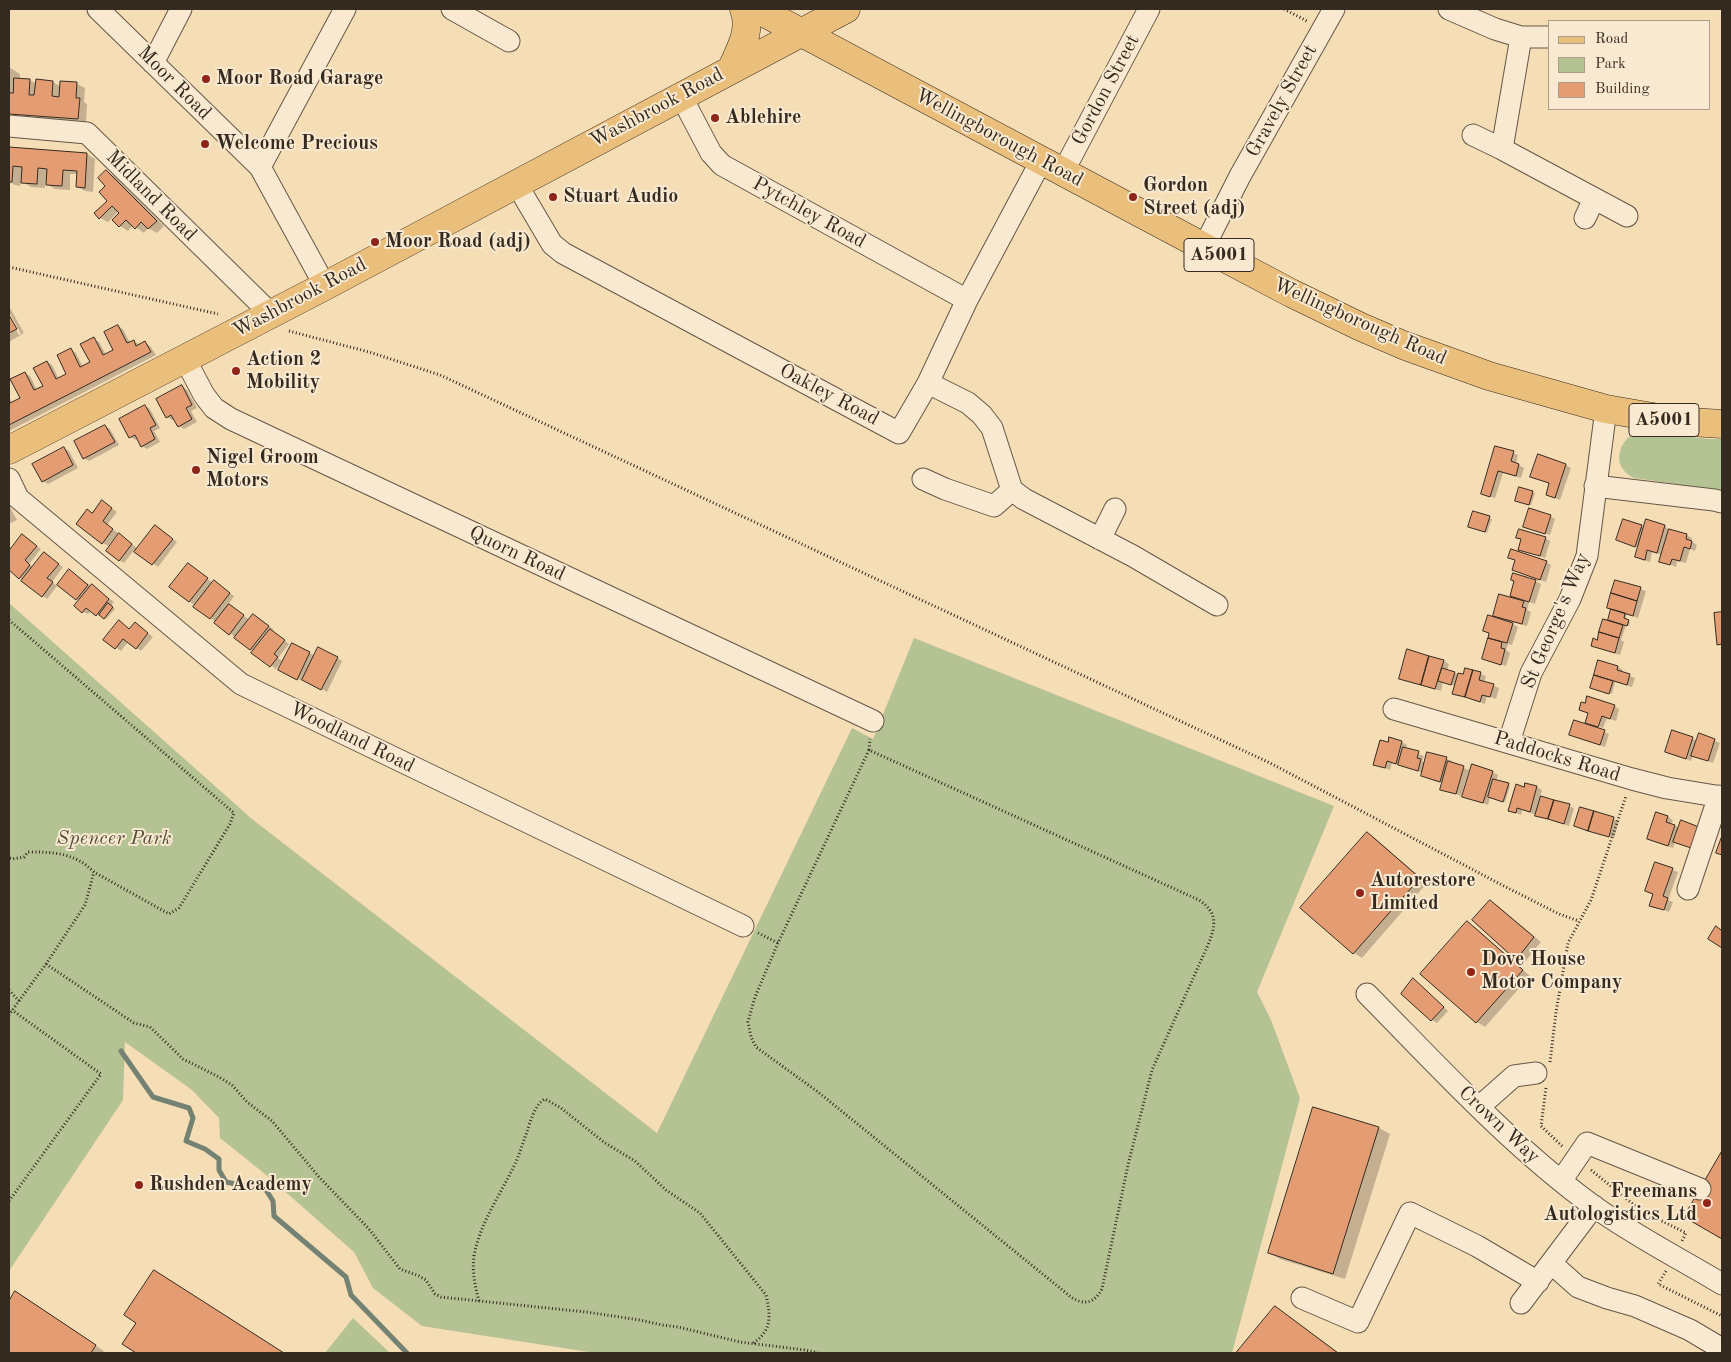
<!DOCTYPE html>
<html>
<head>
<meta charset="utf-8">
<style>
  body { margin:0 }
  #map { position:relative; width:1731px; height:1362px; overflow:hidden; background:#f5ddb6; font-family:"Old Standard TT",serif }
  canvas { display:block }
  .frame { position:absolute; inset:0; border:10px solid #352a20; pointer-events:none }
  .legend { position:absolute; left:1548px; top:20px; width:162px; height:90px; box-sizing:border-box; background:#f8e9d0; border:1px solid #aa9d8a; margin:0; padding:6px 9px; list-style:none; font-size:15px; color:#352a20 }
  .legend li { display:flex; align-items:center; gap:10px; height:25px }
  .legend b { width:25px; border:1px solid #aa9d8a }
</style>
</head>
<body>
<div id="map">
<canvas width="1731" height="1362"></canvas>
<div class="frame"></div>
<ul class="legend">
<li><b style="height:6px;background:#eabe7b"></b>Road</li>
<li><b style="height:14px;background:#b5c293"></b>Park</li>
<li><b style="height:14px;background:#e49d73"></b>Building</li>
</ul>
</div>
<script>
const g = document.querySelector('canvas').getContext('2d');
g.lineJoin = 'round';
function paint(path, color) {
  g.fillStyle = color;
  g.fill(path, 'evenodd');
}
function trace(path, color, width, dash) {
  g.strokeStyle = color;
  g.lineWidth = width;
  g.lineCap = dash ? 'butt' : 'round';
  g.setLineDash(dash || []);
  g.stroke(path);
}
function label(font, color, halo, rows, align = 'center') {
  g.font = font + ' "Old Standard TT",serif';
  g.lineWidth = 4;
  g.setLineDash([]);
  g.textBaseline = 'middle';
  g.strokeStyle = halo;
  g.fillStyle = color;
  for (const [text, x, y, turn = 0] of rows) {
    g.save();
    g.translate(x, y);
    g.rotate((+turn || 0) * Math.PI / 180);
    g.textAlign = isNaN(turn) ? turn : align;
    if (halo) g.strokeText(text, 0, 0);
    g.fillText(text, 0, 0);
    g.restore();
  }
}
const green = new Path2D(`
  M1637,431L1710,439H1722V492L1712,489L1634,478C1611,467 1617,442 1637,431Z
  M9,603L252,819L657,1133L852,728L873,739L914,638L1334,806L1257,992L1271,1020L1300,1098L1232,1353H595L422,1326L373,1288L354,1252L265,1174L220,1138L219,1118L192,1090L125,1042L123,1100L9,1271Z
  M353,1318L390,1353H325Z`);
const shadow = new Path2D(`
  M9,67L20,74V80H29L37,84V81L53,82L61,87L77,84L85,88L84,102L87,104L86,123L16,118L9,114Z
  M9,149L87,154L95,159L93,192L85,191L77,186L78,174H70V190L55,189L45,183V188L31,187L21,181L20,186L15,185L9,182Z
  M106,171L114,176L164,226L157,233L148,228L144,233L133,225L128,231L120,226V214L118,212L108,222L100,218L109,201Z
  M9,306L24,333L9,342V317L19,335L21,334L9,312Z
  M118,326L123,329L130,343L134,341L140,345L145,343L150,346L156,355L9,431V396L12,403L22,398L25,373L30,376L37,390L44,387L47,362L52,365L59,379L68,375L71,350L76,353L83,367L91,363L94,339L99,342L106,355L115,351Z
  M182,387L187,390L197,408L191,411L197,422L184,429L179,426L175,419L172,420L167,417Z
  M145,406L150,409L160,428L154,431L160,442L147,449L142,446L138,438L136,440L130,437Z
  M105,426L110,429L119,445L89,461L84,458Z
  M1496,447L1518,455L1516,464L1524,468L1521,478L1503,473L1495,498L1488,496Z
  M64,448L69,451L78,468L48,484L43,481Z
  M1566,465L1571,468L1560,500L1552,497L1550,484L1532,477Z
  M1520,488L1535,493L1531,505L1519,502Z
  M9,496L14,505L10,507L17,520L9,524Z
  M107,505L117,512L107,525L118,533L108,546L103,543L93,514Z
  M1474,513L1492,519L1487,533L1472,528Z
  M1550,516L1555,519L1550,535L1530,529Z
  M1641,526L1645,528L1665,526L1669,530L1686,535L1692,538L1691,541L1697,545L1695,551L1690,549L1686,563L1677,561L1676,567L1661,561L1662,555L1652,552L1650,562L1642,560L1637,557L1639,548L1618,540Z
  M160,530L177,542L158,567L134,550L124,563L119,560L125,538L138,549Z
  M22,536L41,549L29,564L33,567L45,554L63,567L52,582L57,586L47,599L9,569V553Z
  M1517,537L1545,538L1550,541L1545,558L1520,549L1522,540Z
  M1546,562L1551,565L1546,582L1513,570Z
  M193,568L213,583L219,585L234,596L228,605L250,620L254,615L259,618L274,630L272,631L289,644L278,658L282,661L276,669L171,587Z
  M74,574L114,602L111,606L115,609L106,619L91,611L88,614L83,612L80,601L59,585Z
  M1515,581H1535L1541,584L1535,604L1529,602L1527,610L1531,612L1527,626L1508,621L1518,627L1512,645L1508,644L1506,650L1510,653L1506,666L1483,659L1490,634L1504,620L1495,615L1510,598Z
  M1616,581L1646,591L1638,618L1627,614L1625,620L1630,622L1629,626L1626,625L1621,640L1624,642L1620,655L1597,648V641L1609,622L1612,610Z
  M124,625L130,630L140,627L153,637L141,651L128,642L121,651L105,640Z
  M292,644L315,656L337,658L342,661L327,692L303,679L302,681L285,673Z
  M1444,661L1449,664L1447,671L1459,675L1463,676L1465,669L1486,676L1484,682L1499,688L1496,699L1487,696L1485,704L1453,693L1455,686L1443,682L1441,691L1405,681L1400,678Z
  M1599,662L1618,667L1623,670L1622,673L1635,678L1632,687L1615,682L1612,694L1591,688Z
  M1614,706L1619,709L1616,721L1607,718L1603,728L1587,722L1589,714L1580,709Z
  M1673,731L1698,741L1700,735L1720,743L1713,763L1693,755L1691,761L1672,754Z
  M1604,732L1609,734L1605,747L1576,737Z
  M1390,739L1402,742L1407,745L1406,749L1424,756L1422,761L1425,763L1428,753L1447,759L1452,761L1451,763L1469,770L1461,796L1442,789L1443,783L1427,778L1422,775L1423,773L1392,763L1390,770L1374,764L1389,744Z
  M1492,772L1498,775L1496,781L1510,786L1505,802L1490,798L1488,805L1464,796Z
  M1537,787L1542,790L1540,797L1574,808L1569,826L1522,810L1521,815L1509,810L1525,789Z
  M1581,809L1619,821L1614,838L1591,831Z
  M1668,817L1673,820L1671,824L1679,828L1697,850L1675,842L1673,848L1648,839Z
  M1367,834L1375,838L1427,883L1362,958L1354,953L1302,908Z
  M1656,864L1678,872L1668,900L1673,902L1669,912L1651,905L1654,895L1647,891Z
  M1490,901L1498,906L1541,942L1524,963L1516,959Z
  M1467,923L1475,927L1530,976L1485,1027L1477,1022Z
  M1414,979L1448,1011L1437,1023L1432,1020Z
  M1314,1108L1379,1128L1390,1134L1345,1279L1280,1259L1269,1253Z
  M1722,1153V1238L1686,1216Z
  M162,1276L283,1353H138L123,1344L137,1322Z
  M15,1293L23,1298L104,1351L102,1353H9V1303Z
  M1275,1307L1286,1314L1339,1353H1238Z`);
const stream = new Path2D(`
  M121,1051L153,1097L189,1108L193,1118L186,1141L205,1149L219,1159V1170L226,1182L266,1190L273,1201L274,1216L346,1277L351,1295L407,1353`);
const building = new Path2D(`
  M14,78L30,79L29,95H34L36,79L53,81L52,96L59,97L60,81L77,82L76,98H80L78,119L9,114V93H13Z
  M9,147L87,153L85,188L76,187L77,171L63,170L62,186L46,185L47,169L38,168L37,184L21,183L22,167L13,166L12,182H9Z
  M106,170L157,221L148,229L141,222L135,229L126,220L119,227L112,220L119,213L112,206L99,219L94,213L107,201L99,192L105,186L98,178Z
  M9,315L17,329L9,333Z
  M118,325L127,343L134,340L136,346L145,341L151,352L9,425V401L10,403L20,398L10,379L25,372L34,390L43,386L33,368L47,361L56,379L66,374L57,355L71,348L80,367L90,362L80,344L94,337L103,355L113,350L104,332Z
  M182,385L192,405L186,408L192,419L178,427L171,415L166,418L156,399Z
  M145,405L156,425L150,428L155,439L141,447L135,435L129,438L119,419Z
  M105,425L115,442L83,459L74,441Z
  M1495,446L1514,451L1511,461L1519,464L1516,476L1498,471L1490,497L1481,494Z
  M64,447L73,465L42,482L32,464Z
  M1538,454L1566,464L1555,498L1546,495L1549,483L1530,477Z
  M1519,487L1533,491L1529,505L1515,501Z
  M102,500L112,508L103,521L113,529L102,544L76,524L87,509L92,513Z
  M1529,508L1551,515L1545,534L1523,527Z
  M1473,511L1490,516L1485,532L1468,527Z
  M1623,519L1642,525L1635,547L1616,540Z
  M1646,519L1665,525L1657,553L1647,550L1645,560L1635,557Z
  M155,525L173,539L152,565L134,552Z
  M1519,529L1546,537L1540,556L1518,550L1521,539L1516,538Z
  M1669,529L1687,534L1686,539L1692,541L1690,549L1684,547L1680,561L1672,559L1670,565L1659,562Z
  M119,533L132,544L119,561L106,551Z
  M22,534L37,546L25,560L30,565L19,579L9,570V551Z
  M1511,549L1547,561L1540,580L1512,570L1515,560L1508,558Z
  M44,552L59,564L47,578L53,582L42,597L21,581Z
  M188,563L208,578L189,602L169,587Z
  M69,569L88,585L76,600L57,585Z
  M1513,573L1536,580L1529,602L1510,596L1514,581L1511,580Z
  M214,580L230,593L210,619L193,607Z
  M1615,580L1641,587L1637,601L1611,593Z
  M92,584L109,599L96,616L86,608L82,613L74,606Z
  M1611,593L1637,601L1633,616L1607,608Z
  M1499,594L1524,601L1522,607L1526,608L1522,624L1493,616Z
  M108,603L113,607L104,619L99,615Z
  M229,604L244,615L229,635L214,623Z
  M1611,609L1625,613L1624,618L1629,620L1627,626L1608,620Z
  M1722,612V644L1717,645L1714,613Z
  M253,614L269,626L250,650L234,638Z
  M1488,615L1513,623L1507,643L1488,638L1489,633L1483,631Z
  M1603,619L1623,625L1619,638L1599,632Z
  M119,620L129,629L135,622L148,633L136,649L123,639L115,649L103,640Z
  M270,629L285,640L274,654L278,657L270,667L251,653Z
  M1599,632L1619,638L1615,653L1591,646L1593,638L1597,640Z
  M1488,638L1502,642L1501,648L1505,649L1501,665L1482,659Z
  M292,643L310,652L297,680L278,670Z
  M318,647L338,657L321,690L302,680Z
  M1407,649L1429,656L1421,685L1399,679Z
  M1429,656L1444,660L1435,689L1421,685Z
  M1598,660L1618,666L1617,670L1630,674L1627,685L1594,675Z
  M1442,668L1455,672L1451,685L1438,681Z
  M1465,668L1473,670L1465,697L1452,694L1458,673L1463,674Z
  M1473,670L1481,672L1479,680L1494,684L1490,697L1482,695L1480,702L1465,697Z
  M1594,675L1613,681L1609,694L1590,688Z
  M1587,696L1615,705L1610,719L1602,716L1598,727L1585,723L1588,713L1579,710L1581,702L1585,703Z
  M1574,720L1605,730L1600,745L1569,735Z
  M1672,730L1693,737L1686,759L1665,752Z
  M1699,733L1715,739L1708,761L1691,756Z
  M1389,737L1402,741L1396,764L1387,761L1385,768L1373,765L1380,740L1388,742Z
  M1403,747L1419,751L1417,758L1421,759L1418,771L1398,765Z
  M1427,752L1447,757L1440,782L1421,776Z
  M1448,761L1464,766L1456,794L1440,790Z
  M1472,764L1493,771L1483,803L1462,797Z
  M1493,779L1509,783L1503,802L1488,797Z
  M1525,783L1537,786L1530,812L1517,808L1516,813L1508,811L1516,784L1524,787Z
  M1541,796L1554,800L1548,819L1535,816Z
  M1554,800L1570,804L1564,824L1548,819Z
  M1580,807L1594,811L1588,831L1574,826Z
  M1594,811L1614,817L1609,837L1588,831Z
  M1656,812L1668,816L1666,822L1675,825L1668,846L1647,839Z
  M1681,820L1699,827L1691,848L1673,842Z
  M1367,832L1420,878L1353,954L1300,908Z
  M1722,836V855L1716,853Z
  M1655,862L1673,868L1663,896L1668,898L1664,910L1649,906L1653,894L1645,891Z
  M1490,900L1534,937L1516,960L1472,920Z
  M1467,921L1523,970L1476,1023L1420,974Z
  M1716,926L1721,930L1722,927V948L1708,939Z
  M1413,978L1444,1007L1431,1021L1401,994Z
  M1313,1107L1379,1127L1333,1274L1268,1253Z
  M1722,1151V1239L1684,1217Z
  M154,1270L284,1353H136L122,1344L136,1323L124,1315Z
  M15,1291L96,1345L91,1353H9V1301Z
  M1275,1306L1338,1353H1236Z`);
const path = new Path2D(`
  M1284,9L1307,21
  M9,267L218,314
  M289,331L369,352L440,375L1270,763L1502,885L1559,914L1579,921
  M9,620L234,813L230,824L179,908L169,914L94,872C75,853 55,852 28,852L24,857L12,859L9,858
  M869,750L778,943L755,997L748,1022L751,1037L756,1047L818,1092L1071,1297C1085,1306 1094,1303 1102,1289L1128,1165L1152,1070L1208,945C1216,925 1218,913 1199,900L869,750L870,739
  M758,933L778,943
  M46,964L134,1023L150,1027L183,1059L219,1077L232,1085L247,1102L272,1121L319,1177L369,1229L400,1269L419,1276L426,1280L435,1294L441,1297L460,1299L586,1312L640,1320L662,1325L678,1327L740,1342L805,1350L818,1353
  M9,990L19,1001L9,1015
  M19,1001L46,964L85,905L94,872
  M1550,1062L1556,1012L1568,943L1591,900L1626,796
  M1546,1088L1541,1126L1563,1147
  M1591,1170L1640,1210L1686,1233L1682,1241
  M9,1201L101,1074L12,1010
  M1666,1271L1658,1284L1722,1316
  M479,1301C475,1286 472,1272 474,1256C480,1223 499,1197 513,1168C519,1157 522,1144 527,1132C530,1122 535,1104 545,1099L561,1108L605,1143L635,1161L666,1190L700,1213L766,1295C771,1316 772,1331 752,1344`);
const minor = new Path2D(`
  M98,9L260,167L325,286
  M452,9L509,41
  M1449,9L1495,29L1521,37H1550
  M1521,37L1502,149L1627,216
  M153,63L181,9
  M681,96L711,153L722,165L967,300
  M9,126L87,133L271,314
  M1473,135L1502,149
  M260,167L345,9
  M1063,172L1149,9
  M516,183L552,244L563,253L899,433L928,383L967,300L1041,161
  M1585,218L1594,199
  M1204,247L1240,176L1334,9
  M185,359L204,395L214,408L231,419L873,721
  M928,383L968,403L982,415L992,428L1012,490L1024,499L1133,556L1217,605
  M9,479L18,498L241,684L743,926
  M923,479L945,489L994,506L1012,490
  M1595,486L1714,500L1722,502
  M1100,539L1115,509
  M1394,709L1632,779L1667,788L1722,797
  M1509,742L1531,673L1570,599L1587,556L1606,409
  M1688,889L1719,796
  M1367,994C1439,1067 1509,1144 1592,1205C1633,1235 1679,1258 1722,1284
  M1479,1107L1514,1076L1536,1073
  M1561,1181L1587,1143L1700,1189
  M1551,1263L1578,1287L1607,1298L1635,1306L1690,1330L1722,1349
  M1302,1298L1358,1322L1410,1213L1477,1246L1538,1282
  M1521,1303L1594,1206`);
const major = new Path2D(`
  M757,9L1204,247L1291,293L1361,327L1403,345L1489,376L1606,409L1676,421L1722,424
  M732,68C740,50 752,30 744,9
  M9,450L325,286L846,9`);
const markers = [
  [206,79,5,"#8f2418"],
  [715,118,5,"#8f2418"],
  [205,144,5,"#8f2418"],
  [553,197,5,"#8f2418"],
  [1133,197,5,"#8f2418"],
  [375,242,5,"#8f2418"],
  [236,371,5,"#8f2418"],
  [196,470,5,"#8f2418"],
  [1360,893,5,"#8f2418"],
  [1471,972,5,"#8f2418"],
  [139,1185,5,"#8f2418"],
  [1707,1203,5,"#8f2418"]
];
const shields = [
  [1219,255,70],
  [1664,420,70]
];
const shieldNames = [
  ["A5001",1219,255],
  ["A5001",1664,420]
];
const poiNames = [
  ["Moor Road Garage",216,79],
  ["Ablehire",725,118],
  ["Welcome Precious",215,144],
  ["Gordon",1143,186],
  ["Street (adj)",1143,209],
  ["Stuart Audio",563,197],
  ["Moor Road (adj)",385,242],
  ["Action 2",246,360],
  ["Mobility",246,383],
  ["Nigel Groom",206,458],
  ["Motors",206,481],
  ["Autorestore",1370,881],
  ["Limited",1370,904],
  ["Dove House",1481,960],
  ["Motor Company",1481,983],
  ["Rushden Academy",149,1185],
  ["Freemans",1697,1192,"right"],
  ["Autologistics Ltd",1697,1215,"right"]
];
const streetNames = [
  ["Moor Road",174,83,45],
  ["Gordon Street",1106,90,-62],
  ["Gravely Street",1282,101,-61],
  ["Washbrook Road",657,108,-28],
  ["Wellingborough Road",999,138,28],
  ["Midland Road",151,196,45],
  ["Pytchley Road",809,213,29],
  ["Washbrook Road",300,298,-28],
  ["Wellingborough Road",1360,322,24],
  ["Oakley Road",829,395,28],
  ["Quorn Road",517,554,25],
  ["St George's Way",1556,621,-67],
  ["Woodland Road",352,738,26],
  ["Paddocks Road",1557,757,17],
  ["Crown Way",1499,1125,43]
];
const parkNames = [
  ["Spencer Park",114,839]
];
paint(green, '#b5c293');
paint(shadow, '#0003');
trace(stream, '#738272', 5);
paint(building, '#e49d73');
trace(building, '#352a20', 1);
trace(minor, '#655746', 23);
trace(major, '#352a20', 29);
trace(path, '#352a20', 3, [1, 2.5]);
trace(minor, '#f8e9d0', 21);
trace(major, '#eabe7b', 28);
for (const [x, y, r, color] of markers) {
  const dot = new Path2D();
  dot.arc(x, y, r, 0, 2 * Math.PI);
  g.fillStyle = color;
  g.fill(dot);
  trace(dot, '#f8e9d0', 2);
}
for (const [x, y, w] of shields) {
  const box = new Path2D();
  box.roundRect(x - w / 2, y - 16.5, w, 33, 4);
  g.fillStyle = '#f8e9d0';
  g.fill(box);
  trace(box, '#352a20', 1);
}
label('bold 19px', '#352a20', null, shieldNames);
label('bold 20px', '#352a20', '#f8e9d0', poiNames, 'left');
label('20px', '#352a20', '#f8e9d0', streetNames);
label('italic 20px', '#55503d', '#f8e9d0', parkNames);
</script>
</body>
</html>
